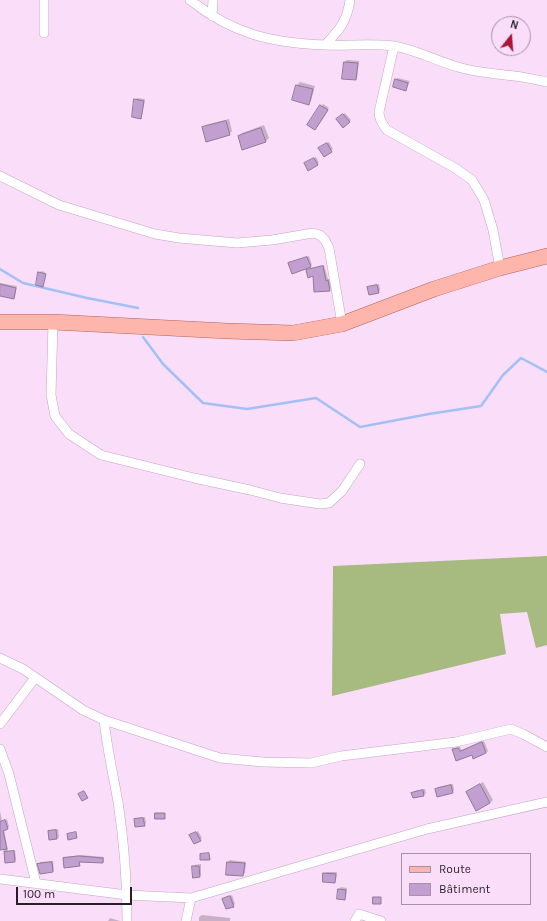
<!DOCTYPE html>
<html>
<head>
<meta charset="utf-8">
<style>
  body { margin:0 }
  #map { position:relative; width:547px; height:921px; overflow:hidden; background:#fadef9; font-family:Karla,sans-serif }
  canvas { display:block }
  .legend { position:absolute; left:401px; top:853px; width:130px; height:52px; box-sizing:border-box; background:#fadef9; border:1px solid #a691a5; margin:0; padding:5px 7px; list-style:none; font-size:12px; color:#281e28 }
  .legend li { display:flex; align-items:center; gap:8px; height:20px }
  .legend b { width:20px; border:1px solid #a691a5 }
  .north { position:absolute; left:491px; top:16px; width:40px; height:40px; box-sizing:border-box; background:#fadef9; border:1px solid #a691a5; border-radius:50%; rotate:17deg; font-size:11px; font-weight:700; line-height:16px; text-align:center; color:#281e28 }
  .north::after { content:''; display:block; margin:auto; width:14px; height:18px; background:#aa1436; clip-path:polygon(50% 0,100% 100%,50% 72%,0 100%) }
  .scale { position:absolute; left:16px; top:887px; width:116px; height:18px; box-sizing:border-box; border:2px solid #281e28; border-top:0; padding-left:5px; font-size:12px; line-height:14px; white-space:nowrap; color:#281e28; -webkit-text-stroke:3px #fadef9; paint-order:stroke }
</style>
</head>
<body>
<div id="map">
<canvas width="547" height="921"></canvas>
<ul class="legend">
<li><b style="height:5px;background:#feb6ac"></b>Route</li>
<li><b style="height:11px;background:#c39ed1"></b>Bâtiment</li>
</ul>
<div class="north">N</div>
<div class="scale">100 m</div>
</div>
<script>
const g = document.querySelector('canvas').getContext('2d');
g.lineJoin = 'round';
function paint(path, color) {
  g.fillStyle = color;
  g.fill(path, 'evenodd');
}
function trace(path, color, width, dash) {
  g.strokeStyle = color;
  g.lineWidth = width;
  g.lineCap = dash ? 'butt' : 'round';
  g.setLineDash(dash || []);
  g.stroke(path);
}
const forest = new Path2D(`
  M547,556V645L536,648L527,612L500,614L506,654L332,696L333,566Z`);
const shadow = new Path2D(`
  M347,60L359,61L357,78L356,79L345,62Z
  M398,78L410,81L406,90L396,79Z
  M300,82L315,86L311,101L309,104L293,99L297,85Z
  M137,98L145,99L142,116L141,118L135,100Z
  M323,104L329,108L315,129L309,125Z
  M345,113L351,120L349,122L339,117Z
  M229,119L232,131L229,134L203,128L206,125Z
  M264,125L269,138L266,141L243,148L239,136L242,133Z
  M329,142L333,149L324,156L321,147Z
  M316,157L319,163L308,169L305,163Z
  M309,256L312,265L310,266L289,263L291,262Z
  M324,265L328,279H330L331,288L329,290L314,275L307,270L309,269Z
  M41,271L45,272L42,285L39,273Z
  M0,283L17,286L15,296L13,298L0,295Z
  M379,284L380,290L379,292L368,287L370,286Z
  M484,741L488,751L486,753L472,754L453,749L460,746L461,750Z
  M483,782L493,800L490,803L467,792Z
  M453,784L454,790L453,792L437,796L436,789L438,787Z
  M425,789L426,793L424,795L414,797L413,793L414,791Z
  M0,811L2,821L7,819L9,827L4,829L8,851L15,850L16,859L15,861L6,862L3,848L0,849Z
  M145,817L146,823L144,825L135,819L137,818Z
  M58,829L59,837L57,839L49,832L51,830Z
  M198,831L202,838L200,840L190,835Z
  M81,855L104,857V861L103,862L81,861L79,865L64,859L66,857Z
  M230,860L246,862L245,873L243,875L227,874L228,862Z
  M53,861L54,870L52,871L39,864L40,862Z
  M201,864V875L199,876L193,866L195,865Z
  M326,872H337L336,880L335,882L324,874Z
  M341,887L347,888L346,897L344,899L338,898L339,889Z
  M232,895L235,904L233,906L223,899Z
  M202,915L230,918V921H199V917Z
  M110,918L120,921H108Z`);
const stream = new Path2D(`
  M0,269L23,283L87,298L138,308
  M143,337L163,364L203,403L247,409L316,398L360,427L429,414L481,406L503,375L521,358L547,372`);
const building = new Path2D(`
  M344,62L358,63L356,80L342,79Z
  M395,79L408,83L406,91L393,87Z
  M296,85L313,89L309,105L292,100Z
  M134,99L144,101L141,119L132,117Z
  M320,105L328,110L315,130L307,125Z
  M343,114L350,122L343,128L336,119Z
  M226,121L230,135L206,142L202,127Z
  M261,128L266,142L242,150L238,136Z
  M327,143L332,152L324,157L318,148Z
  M314,158L318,165L308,171L304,163Z
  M307,257L311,267L292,274L288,263Z
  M323,266L326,281L328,280L330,291L314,292L313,276L308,278L306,270Z
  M38,272L46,274L43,287L36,285Z
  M0,284L16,288L14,299L0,296Z
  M377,285L379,293L369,295L367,287Z
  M482,742L486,753L473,759L472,755L456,761L452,749L458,748L460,751Z
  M480,784L490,803L476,811L466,792Z
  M451,785L453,793L437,797L435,789Z
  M423,790L424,796L413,798L411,793Z
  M84,791L88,798L82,801L78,794Z
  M155,813H165V819H155Z
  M143,818L145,826L135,827L134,819Z
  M5,820L8,829L3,831L7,849L0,850V822Z
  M56,830L57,839L49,840L48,831Z
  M76,832L77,838L68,840L67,834Z
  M196,832L201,841L194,844L189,835Z
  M14,851L15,862L5,863L4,852Z
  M209,853L210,860H200V854Z
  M79,856L103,858V863L79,862L80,866L64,868L63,858Z
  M52,862L53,872L40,874L37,864Z
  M227,862L245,863L243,876L226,875Z
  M192,866H199L200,877L193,878Z
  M323,873L336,874L335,883L323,882Z
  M338,889L346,890L345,900L337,899Z
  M230,896L234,907L226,909L222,899Z
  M373,897H381V904H373Z`);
const street = new Path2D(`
  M44,0V33
  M190,0C233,34 271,43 325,45C348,46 372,43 394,46C417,50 436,61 458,67C474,72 489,73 505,75C520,76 533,79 547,82
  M212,16L213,0
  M325,45C339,30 347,22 350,0
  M394,46L379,112C379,119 382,124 387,130L455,168L472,180L484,200L493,230L500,268
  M0,176L59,205L155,234L179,238L237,243L272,240L313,233L320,235L325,240L329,248L342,324
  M53,322L51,395L55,416L69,434L101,455L194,478L250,490L280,498L320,504L329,503L342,491L360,464
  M0,658L23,669L83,710L104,720L220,758L263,762L311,763L341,756L456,742L511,729L523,734L547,747
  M104,720C107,748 113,774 118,802C124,841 127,881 127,921
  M0,724L35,678
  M0,749L9,774L36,883
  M0,879L127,895L191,898L427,829L547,802
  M186,921L191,898
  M355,921L359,914L381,921`);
const primary = new Path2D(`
  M0,322H53L227,331L293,333L342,324L434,289L500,268L547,256`);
paint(forest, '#a7ba7f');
paint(shadow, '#0003');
trace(stream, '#a2c0f5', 2.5);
paint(building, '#c39ed1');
trace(building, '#8e7a95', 1);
trace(street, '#c0a6c0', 10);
trace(primary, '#b2615a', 16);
trace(street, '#fff', 9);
trace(primary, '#feb6ac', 15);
</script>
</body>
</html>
